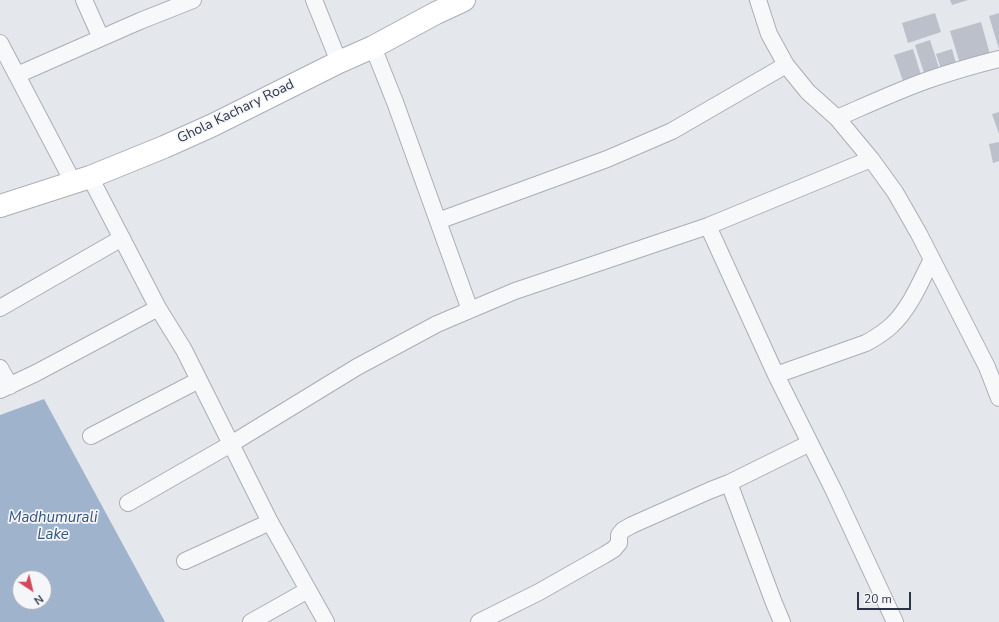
<!DOCTYPE html>
<html>
<head>
<meta charset="utf-8">
<style>
  body { margin:0 }
  #map { position:relative; width:999px; height:622px; overflow:hidden; background:#e4e7ec; font-family:"Nunito Sans",sans-serif }
  canvas { display:block }
  .north { position:absolute; left:12px; top:570px; width:40px; height:40px; box-sizing:border-box; background:#f4f6f9; border:1px solid #a4a8b1; border-radius:50%; rotate:145deg; font-size:11px; font-weight:700; line-height:16px; text-align:center; color:#2b3445 }
  .north::after { content:''; display:block; margin:auto; width:14px; height:18px; background:#d1495b; clip-path:polygon(50% 0,100% 100%,50% 72%,0 100%) }
  .scale { position:absolute; left:857px; top:592px; width:54px; height:18px; box-sizing:border-box; border:2px solid #2b3445; border-top:0; padding-left:5px; font-size:12px; line-height:14px; white-space:nowrap; color:#2b3445; -webkit-text-stroke:3px #f4f6f9; paint-order:stroke }
</style>
</head>
<body>
<div id="map">
<canvas width="999" height="622"></canvas>
<div class="north">N</div>
<div class="scale">20 m</div>
</div>
<script>
const g = document.querySelector('canvas').getContext('2d');
g.lineJoin = 'round';
function paint(path, color) {
  g.fillStyle = color;
  g.fill(path, 'evenodd');
}
function trace(path, color, width, dash) {
  g.strokeStyle = color;
  g.lineWidth = width;
  g.lineCap = dash ? 'butt' : 'round';
  g.setLineDash(dash || []);
  g.stroke(path);
}
function label(font, color, halo, rows, align = 'center') {
  g.font = font + ' "Nunito Sans",sans-serif';
  g.lineWidth = 3.5;
  g.setLineDash([]);
  g.textBaseline = 'middle';
  g.strokeStyle = halo;
  g.fillStyle = color;
  for (const [text, x, y, turn = 0] of rows) {
    g.save();
    g.translate(x, y);
    g.rotate((+turn || 0) * Math.PI / 180);
    g.textAlign = isNaN(turn) ? turn : align;
    if (halo) g.strokeText(text, 0, 0);
    g.fillText(text, 0, 0);
    g.restore();
  }
}
const water = new Path2D(`
  M44,399L165,622H0V415ZM20,578H44V602H20Z`);
const building = new Path2D(`
  M950,0H968L952,5Z
  M935,13L941,32L908,43L902,23Z
  M999,13V49L989,16Z
  M981,22L991,58L961,67L950,31Z
  M930,40L941,74L926,79L915,45Z
  M913,49L922,78L904,84L894,55Z
  M952,49L957,67L942,72L936,54Z
  M999,112V134L992,114Z
  M999,142V161L993,163L989,144Z`);
const street = new Path2D(`
  M84,0L101,38
  M314,0L339,62
  M758,0L769,34L786,65L808,92L837,118L871,159L895,192L919,234L987,367L999,398
  M0,43L73,182
  M373,47L395,102L470,310
  M17,75L140,21L193,0
  M837,118C867,105 897,91 928,80C951,72 975,65 999,59
  M90,177L158,308L184,350L270,522L326,622
  M438,221L607,159L672,131L786,65
  M708,226L776,375L834,491L895,622
  M0,308L122,238
  M0,368L10,386
  M776,375L866,343C875,338 884,333 892,325C910,308 921,281 932,259
  M0,390L36,373L158,308
  M91,436L199,380
  M729,483L774,603L782,622
  M128,503L231,444L357,367L437,324L470,310L515,291L708,226L871,159
  M185,561L270,522
  M251,622L308,590
  M479,622L539,592L606,554L614,549L619,543V535L623,530L632,525L711,490L729,483L810,443`);
const secondary = new Path2D(`
  M0,206L90,177L164,147L213,125L339,62L373,47L436,13L464,0`);
const streetNames = [
  ["Ghola Kachary Road",236,112,-26]
];
const waterNames = [
  ["Madhumurali",53,518],
  ["Lake",53,535]
];
paint(water, '#9fb4cc');
paint(building, '#bbc0ca');
trace(street, '#a9aeb7', 18);
trace(secondary, '#a9aeb7', 24);
trace(street, '#f7f8fa', 16);
trace(secondary, '#fff', 22);
label('14px', '#2b3445', '#f4f6f9', streetNames);
label('italic 15px', '#34527a', '#f4f6f9', waterNames);
</script>
</body>
</html>
